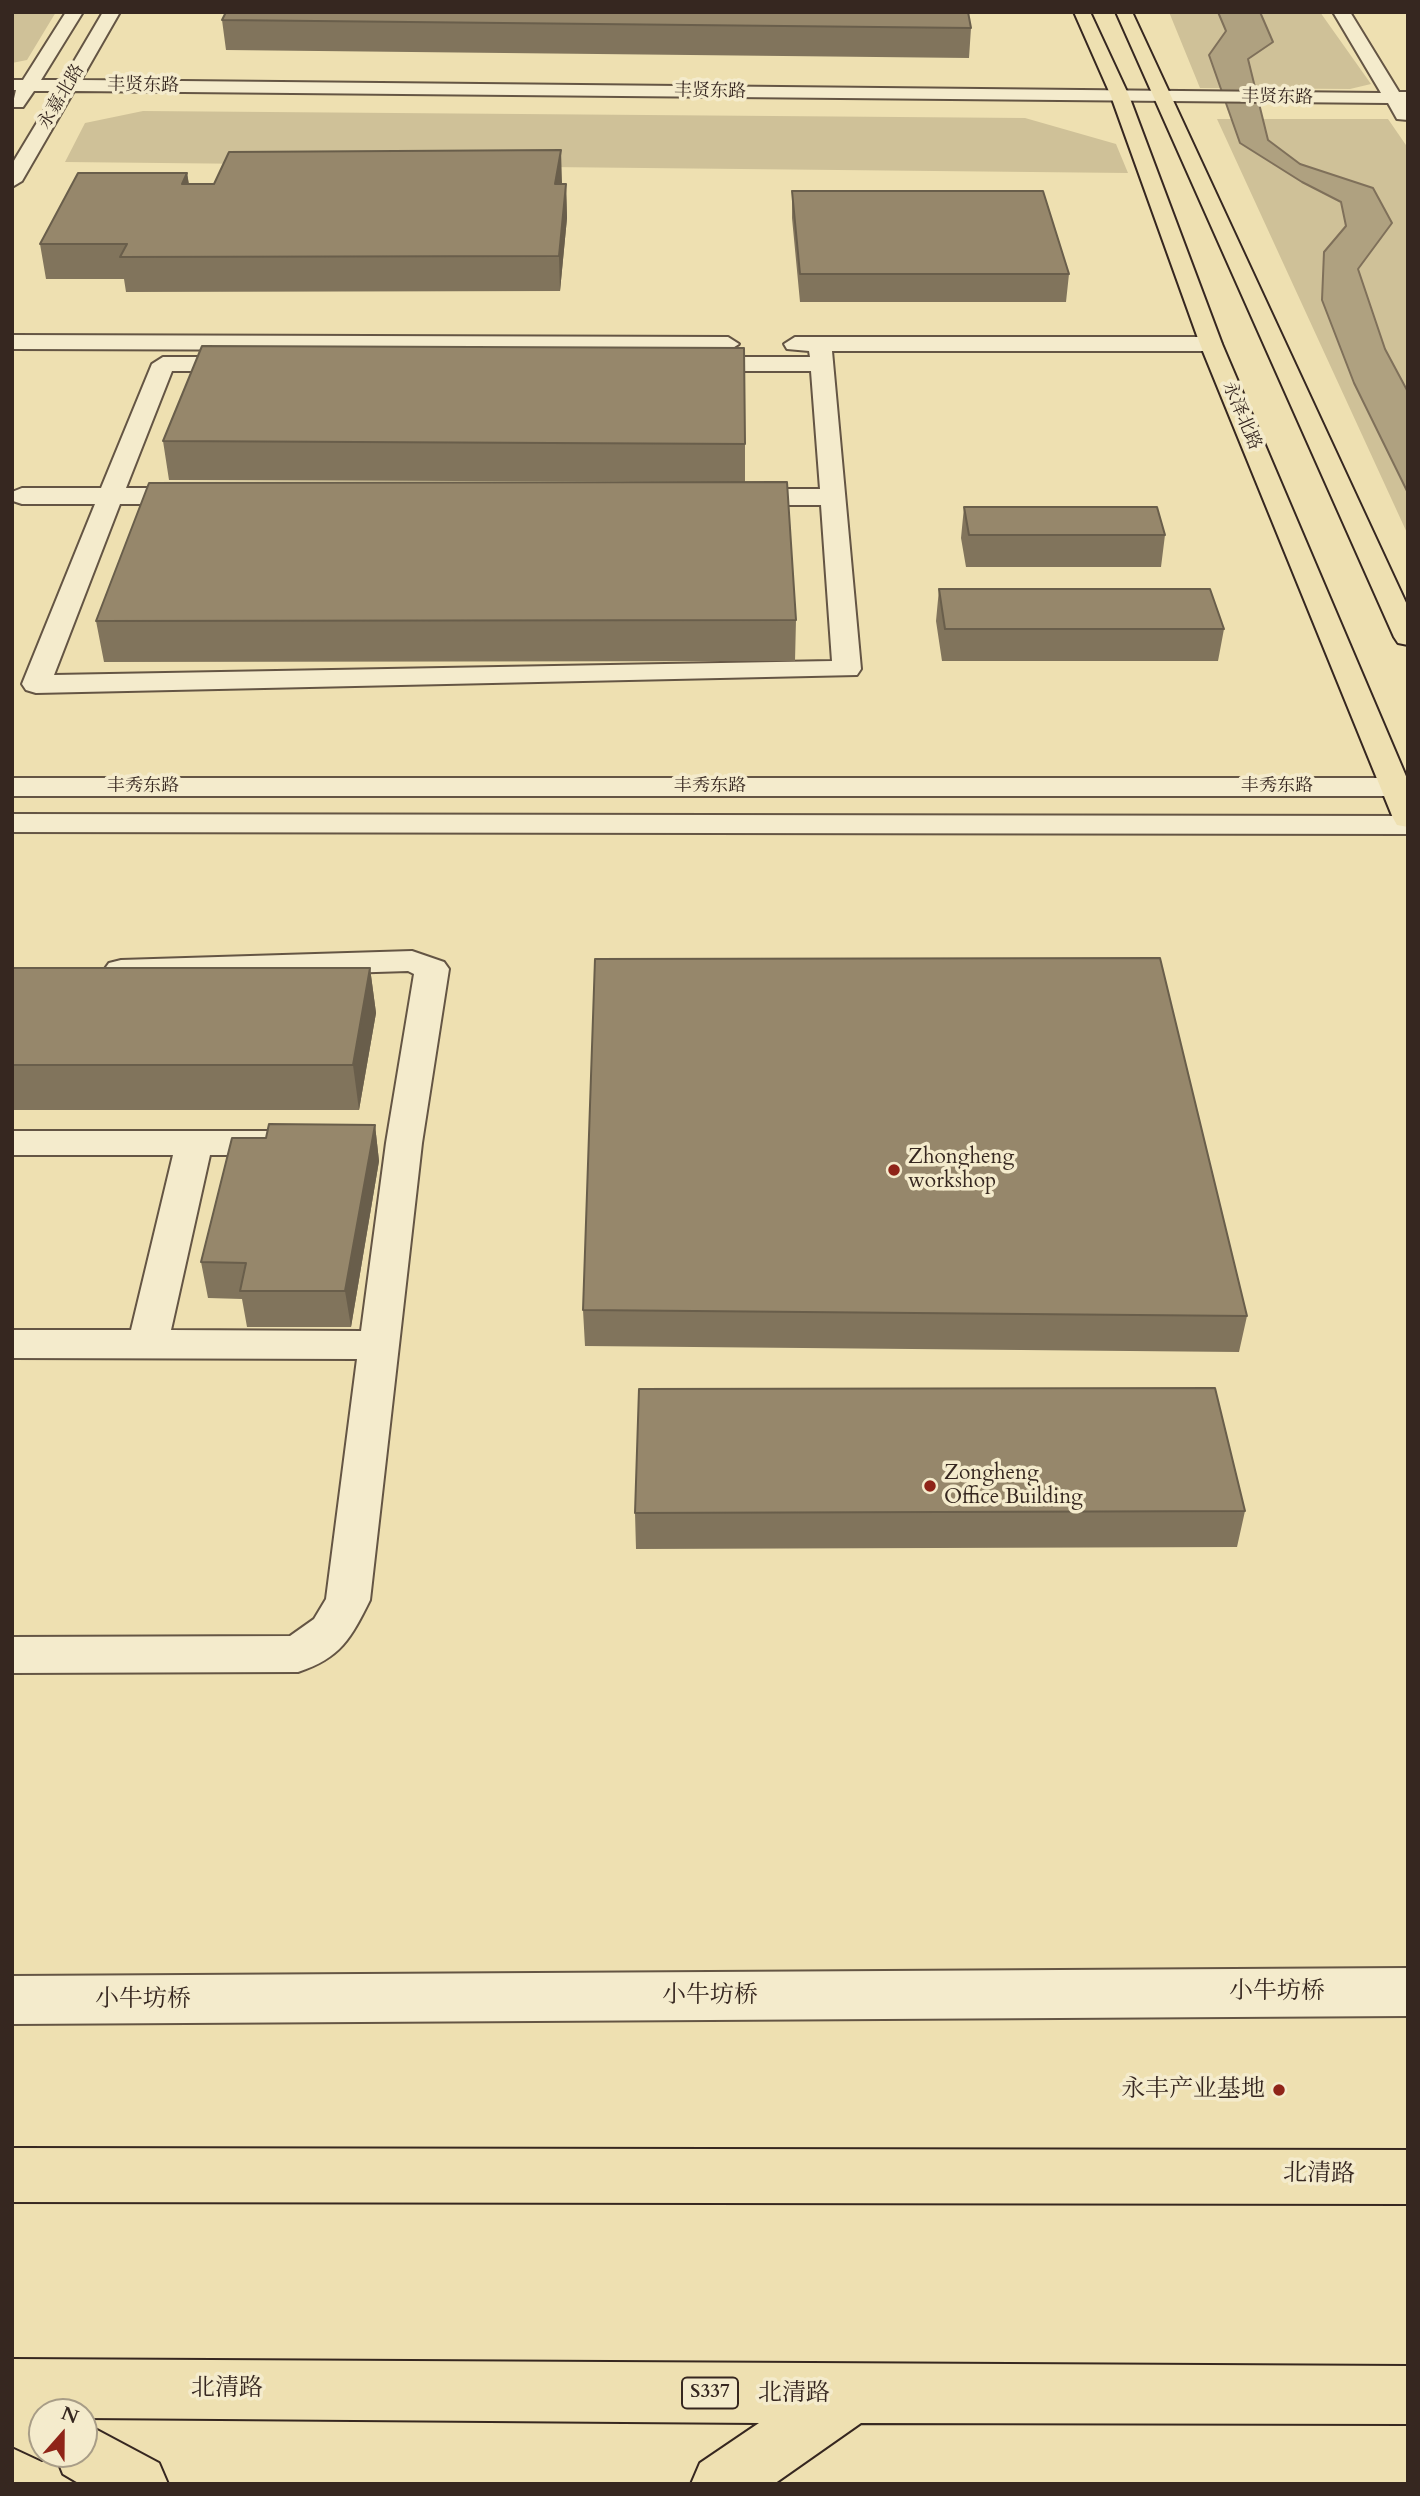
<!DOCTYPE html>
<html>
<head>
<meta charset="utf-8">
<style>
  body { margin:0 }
  #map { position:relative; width:1420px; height:2496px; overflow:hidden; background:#eee0b1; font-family:Cardo,serif }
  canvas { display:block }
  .frame { position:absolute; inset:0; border:14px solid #362720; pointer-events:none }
  .north { position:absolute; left:28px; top:2398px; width:70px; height:70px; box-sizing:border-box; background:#f4ebcc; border:2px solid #a89d87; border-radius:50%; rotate:21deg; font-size:19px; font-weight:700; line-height:28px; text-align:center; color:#362720 }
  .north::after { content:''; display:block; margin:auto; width:24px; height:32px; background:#8f2418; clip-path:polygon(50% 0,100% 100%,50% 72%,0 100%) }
</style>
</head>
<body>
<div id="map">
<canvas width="1420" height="2496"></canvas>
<div class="frame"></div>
<div class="north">N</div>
</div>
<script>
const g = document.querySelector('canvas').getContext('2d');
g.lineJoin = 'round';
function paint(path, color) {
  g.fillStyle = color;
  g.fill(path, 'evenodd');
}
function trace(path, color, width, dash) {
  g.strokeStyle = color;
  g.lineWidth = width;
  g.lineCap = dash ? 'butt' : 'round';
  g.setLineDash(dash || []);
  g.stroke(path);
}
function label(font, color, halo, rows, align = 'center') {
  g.font = font + ' Cardo,"Noto Serif SC",serif';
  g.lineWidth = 7;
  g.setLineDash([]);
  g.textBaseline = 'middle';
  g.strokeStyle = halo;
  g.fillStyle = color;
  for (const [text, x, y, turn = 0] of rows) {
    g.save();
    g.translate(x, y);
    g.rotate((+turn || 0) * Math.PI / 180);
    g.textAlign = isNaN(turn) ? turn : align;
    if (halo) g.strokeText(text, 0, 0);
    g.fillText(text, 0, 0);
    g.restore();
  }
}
const green = new Path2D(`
  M12,12H56L27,60L12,63Z
  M1169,12H1320L1371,84L1350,89L1200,88Z
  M143,111L1025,118L1116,144L1128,173L65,162L85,123Z
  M1217,119H1388L1408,148V535Z`);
const water = new Path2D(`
  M1218,12H1260L1273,42L1248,59L1268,140L1300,164L1373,188L1392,223L1358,269L1385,349L1408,392V493L1354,383L1322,300L1324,252L1346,226L1341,202L1302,182L1240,143L1209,55L1226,31Z`);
const minor = new Path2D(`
  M66,12H83L41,80H63L103,12H120L81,80L1381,93L1333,12H1350L1399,92H1408V120L1397,119L1388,103L74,91L22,181L12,187V164L56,91H34L23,107H12L16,90H12V80H23Z
  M12,335L728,337L739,344L728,351L12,349Z
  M795,337H1211L1222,344L1211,351H832L861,669L857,675L36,693L26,690L22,684L95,504H22L13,501L12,492L22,488H101L152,364L163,357H248L259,364L248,371H172L126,488H195L204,491L208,496L204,501L195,504H120L54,675L832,661L821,505H734L725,502L721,497L725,492L734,489H820L811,371H693L682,364L693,357H810L809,351L787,349L784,344Z
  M12,778H1408V796H12Z
  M12,814L1408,816V834L12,832Z
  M412,951L444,962L449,969L422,1143L370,1600C351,1638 341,1658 298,1672L12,1673V1637L290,1636L314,1619L326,1599L357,1359L12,1358V1330H131L173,1155H12V1131H283L296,1135L301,1143L296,1151L283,1155H210L171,1330L361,1331L386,1143L414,974L408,971L121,980L109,977L104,970L109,963L121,960Z
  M1408,1968V2016L12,2024V1976Z`);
const major = new Path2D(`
  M1074,12H1090L1129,96L1222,344L1408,781V827L1397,825L1393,818L1200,344L1111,96Z
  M1116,12H1132L1408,607V645L1398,643L1394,637Z
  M12,2148L1408,2150V2204L12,2202Z
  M12,2359L1408,2366V2424L861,2423L774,2484H691L700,2463L759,2423L84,2418V2412H42V2454H84V2423L159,2463L168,2484H80L63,2474L55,2454L42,2460L12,2446Z`);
const wall = new Path2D(`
  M222,20L971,28L969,58L226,50Z
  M187,173L189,184H566L567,218L560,291L126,292L124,279H46L40,244Z
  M792,191L1069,274L1066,302H800L792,218Z
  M163,441L745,444V482L796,620L795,661L104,662L96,621L743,482L169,480Z
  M964,507L1165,535L1161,567H966L961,538Z
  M939,589L1224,629L1218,661H942L936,621Z
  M12,968H370L376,1013L359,1110H12Z
  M375,1125L379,1161L351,1327H247L242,1299L208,1298L201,1262L266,1138Z
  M583,1310L1247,1316L1239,1352L585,1346Z
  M1245,1511L1237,1547L636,1549L635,1513Z`);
const shadedWall = new Path2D(`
  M561,150L562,183L557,218L555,184Z
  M187,173L192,206L182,184Z
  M566,184L567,218L560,291L559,256Z
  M370,968L376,1013L359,1110L353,1065Z
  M375,1125L379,1161L351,1327L345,1291Z`);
const building = new Path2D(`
  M226,12H968L971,28L222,20Z
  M561,150L555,184H566L559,256L120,257L127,244H40L78,173H187L182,184H214L229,152Z
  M792,191H1043L1069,274H800Z
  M202,346L744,348L745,444L163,441Z
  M787,482L796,620L96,621L149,483Z
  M964,507H1157L1165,535H969Z
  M939,589H1210L1224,629H945Z
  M1160,958L1247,1316L583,1310L595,959Z
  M12,968H370L353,1065H12Z
  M269,1124L375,1125L345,1291H240L246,1263L201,1262L232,1138H266Z
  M1215,1388L1245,1511L635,1513L639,1389Z`);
const markers = [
  [894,1170,7,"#8f2418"],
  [930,1486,7,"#8f2418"],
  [1279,2090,7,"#8f2418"]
];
const farStreetnames = [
  ["丰贤东路",143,86,1],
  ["丰贤东路",710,92,1],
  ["永嘉北路",62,97,-59],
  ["丰贤东路",1277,98,1],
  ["永泽北路",1241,416,67],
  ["丰秀东路",143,787],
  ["丰秀东路",710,787],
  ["丰秀东路",1277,787]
];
const shields = [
  [710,2393,56]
];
const shieldNames = [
  ["S337",710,2393]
];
const poiNames = [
  ["Zhongheng",908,1158],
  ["workshop",908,1182],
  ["Zongheng",944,1474],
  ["Office Building",944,1498]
];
const nearStreetnames = [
  ["小牛坊桥",1277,1992],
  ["小牛坊桥",710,1996],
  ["小牛坊桥",143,2000],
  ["北清路",1319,2175,1],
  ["北清路",227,2389],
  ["北清路",794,2394]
];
const nearPoinames = [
  ["永丰产业基地",1265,2090]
];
paint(green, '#cfc198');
paint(water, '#afa180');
trace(water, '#7f705a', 2);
trace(minor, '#645544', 4);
trace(major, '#362720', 4);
paint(minor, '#f4ebcc');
paint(major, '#eee0b1');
paint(wall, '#81745c');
paint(shadedWall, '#695e4b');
paint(building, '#96876b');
trace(building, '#695e4b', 2);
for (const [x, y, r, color] of markers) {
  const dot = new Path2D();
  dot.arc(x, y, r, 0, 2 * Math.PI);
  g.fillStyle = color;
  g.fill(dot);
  trace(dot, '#f4ebcc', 2.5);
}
label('18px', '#362720', '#f4ebcc', farStreetnames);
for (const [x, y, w] of shields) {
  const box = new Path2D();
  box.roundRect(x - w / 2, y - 15.5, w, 31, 5);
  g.fillStyle = '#f4ebcc';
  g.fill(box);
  trace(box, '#362720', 2);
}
label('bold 19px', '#362720', null, shieldNames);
label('21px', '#362720', '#f4ebcc', poiNames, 'left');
label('24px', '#362720', '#f4ebcc', nearStreetnames);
label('24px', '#362720', '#f4ebcc', nearPoinames, 'right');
</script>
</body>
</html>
